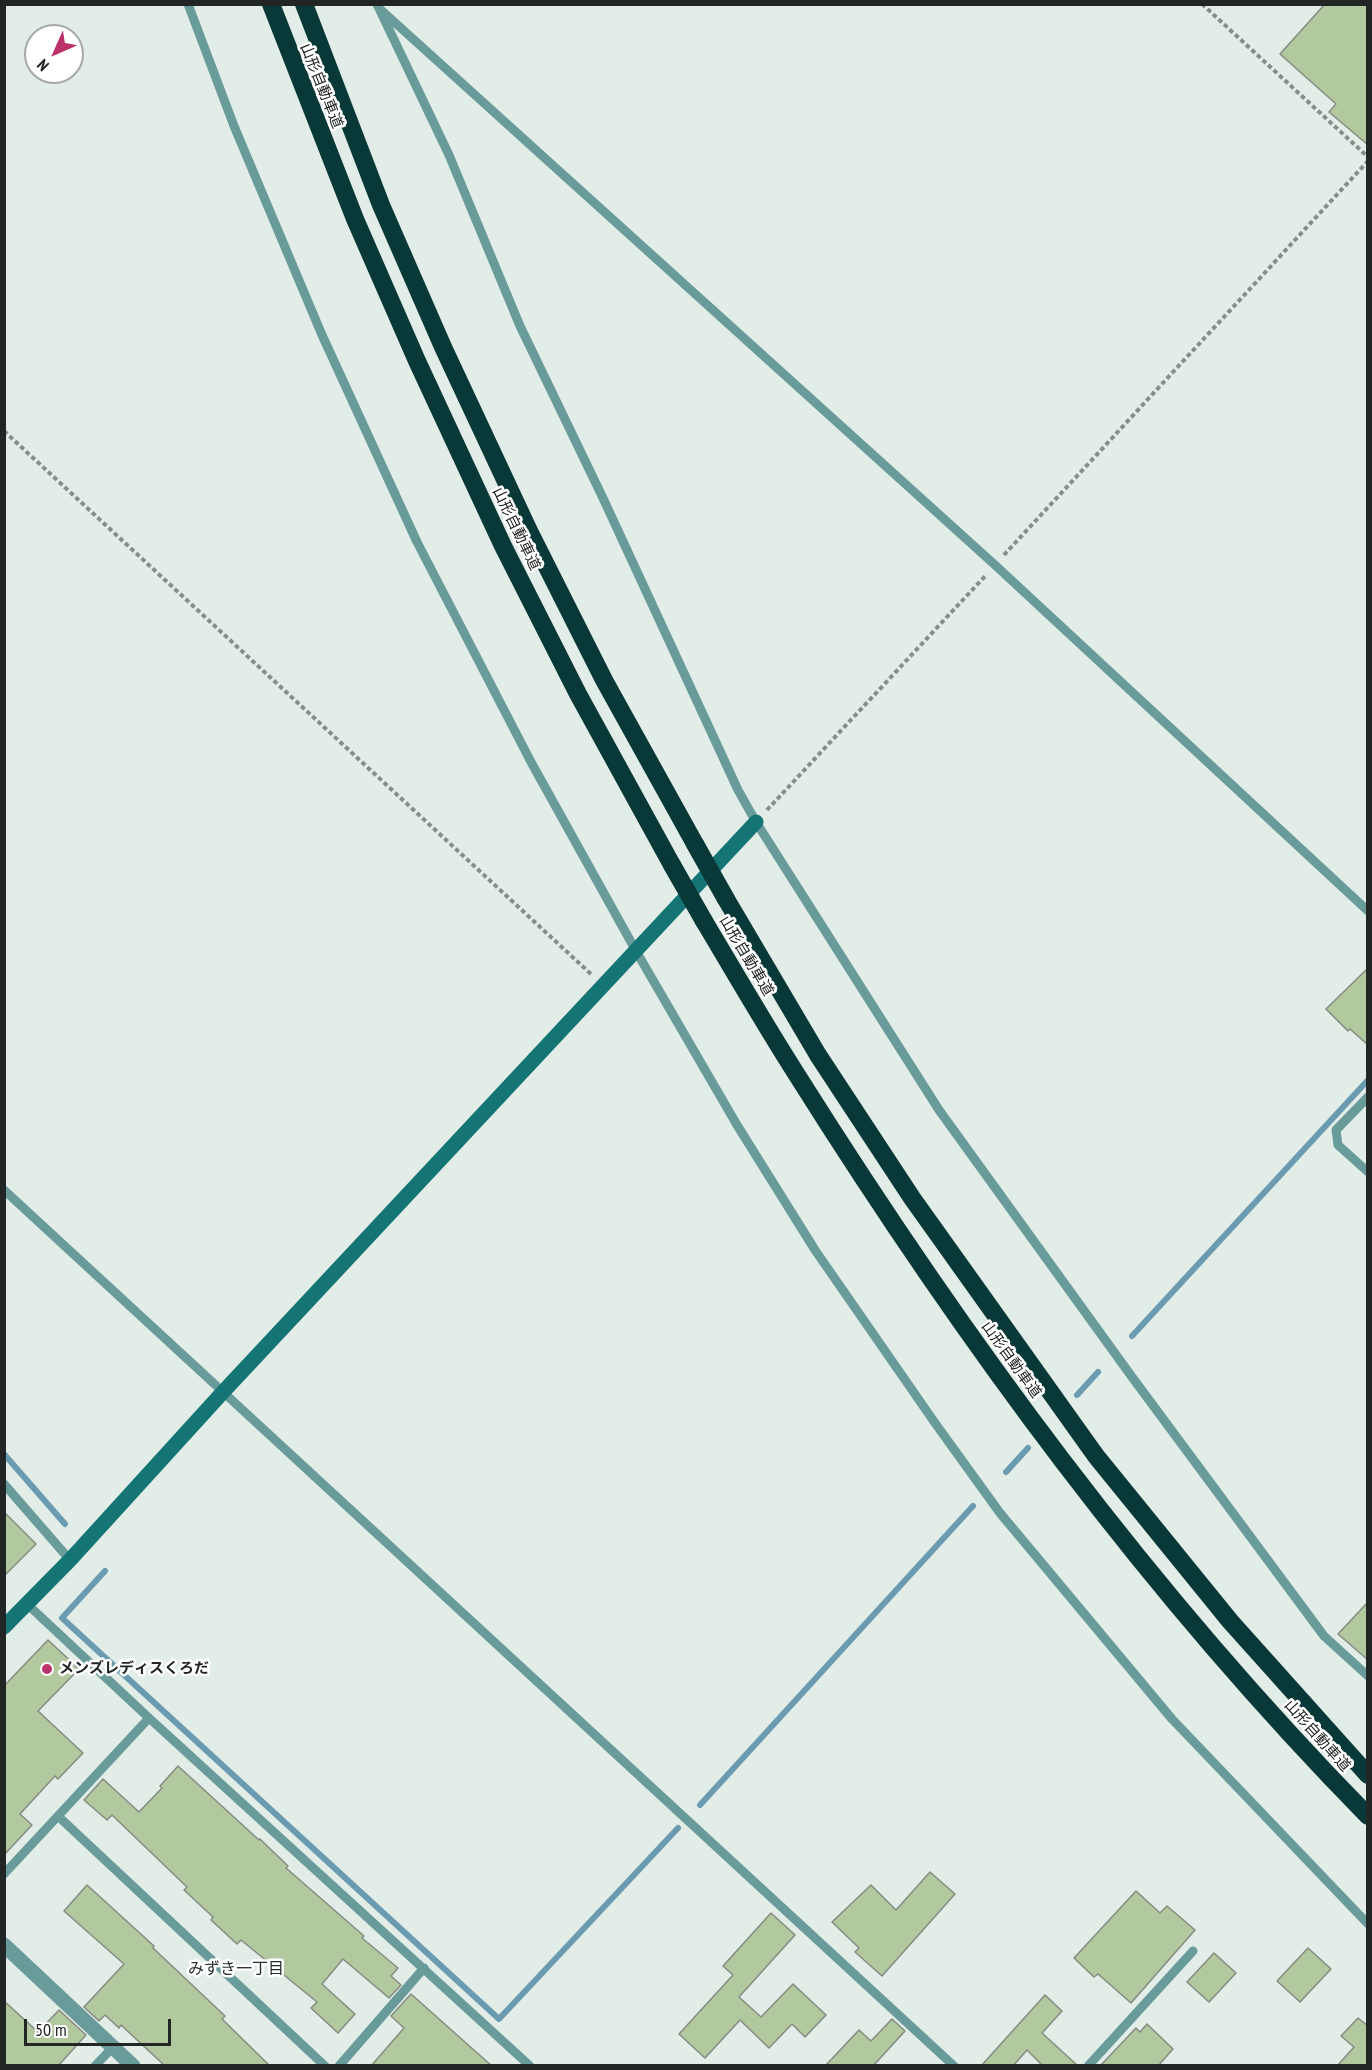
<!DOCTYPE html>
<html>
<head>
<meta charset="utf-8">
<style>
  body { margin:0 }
  #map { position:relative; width:1372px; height:2070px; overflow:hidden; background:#e2ede7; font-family:"PT Sans Narrow",sans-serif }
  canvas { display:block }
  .frame { position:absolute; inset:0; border:6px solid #212523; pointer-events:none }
  .north { position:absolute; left:24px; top:24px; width:60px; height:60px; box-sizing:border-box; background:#fff; border:2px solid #a6a8a7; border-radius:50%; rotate:225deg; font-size:16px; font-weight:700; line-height:24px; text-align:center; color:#212523 }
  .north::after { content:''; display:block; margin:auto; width:21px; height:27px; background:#bc326b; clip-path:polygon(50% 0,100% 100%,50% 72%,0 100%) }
  .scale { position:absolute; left:24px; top:2019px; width:147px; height:27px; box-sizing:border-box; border:3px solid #212523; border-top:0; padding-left:8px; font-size:18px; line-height:21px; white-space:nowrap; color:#212523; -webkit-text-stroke:4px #fff; paint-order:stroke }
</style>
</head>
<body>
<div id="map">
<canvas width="1372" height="2070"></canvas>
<div class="frame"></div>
<div class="north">N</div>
<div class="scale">50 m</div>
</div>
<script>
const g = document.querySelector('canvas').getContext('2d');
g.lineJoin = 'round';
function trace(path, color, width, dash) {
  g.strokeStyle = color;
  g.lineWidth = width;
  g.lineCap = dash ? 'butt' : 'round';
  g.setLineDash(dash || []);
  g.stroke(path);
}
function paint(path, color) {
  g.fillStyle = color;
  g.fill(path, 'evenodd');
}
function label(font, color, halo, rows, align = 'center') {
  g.font = font + ' "PT Sans Narrow","Noto Sans JP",sans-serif';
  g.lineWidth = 5;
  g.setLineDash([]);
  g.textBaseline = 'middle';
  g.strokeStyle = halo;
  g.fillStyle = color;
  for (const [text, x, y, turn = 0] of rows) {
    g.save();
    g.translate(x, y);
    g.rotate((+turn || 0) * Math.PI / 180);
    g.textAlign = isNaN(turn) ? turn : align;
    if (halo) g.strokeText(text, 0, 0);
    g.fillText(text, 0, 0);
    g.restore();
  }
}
const stream = new Path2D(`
  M1132,1336L1368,1080
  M1077,1395L1098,1372
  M4,1454L65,1524
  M1006,1472L1028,1448
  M105,1571L62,1618L499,2019L678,1828
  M700,1805L973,1506`);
const building = new Path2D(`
  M1325,4H1368V145L1329,112L1336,104L1280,54Z
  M1368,968V1045L1350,1029L1348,1031L1326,1009Z
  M4,1512L36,1544L4,1576Z
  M1368,1602V1660L1338,1634Z
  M48,1640L79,1669L38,1711L83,1753L58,1779L55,1776L20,1814L32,1825L4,1855V1686Z
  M178,1766L259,1840L260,1839L288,1866L286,1868L364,1936L362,1938L398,1968L391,1976L401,1985L389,1998L343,1959L322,1984L355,2014L338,2033L311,2008L317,2002L241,1940L237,1944L211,1920L213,1917L184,1890L187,1887L112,1815L107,1820L84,1800L103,1779L139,1812L162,1788L160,1786Z
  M930,1872L955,1894L882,1976L855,1952L859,1948L832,1922L871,1885L896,1910Z
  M87,1885L154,1946L153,1948L225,2016L222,2019L270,2066H165L121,2025L119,2028L105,2015L99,2021L84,2007L124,1964L64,1911Z
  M1136,1891L1160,1913L1167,1906L1195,1930L1131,2003L1098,1974L1094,1977L1074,1958Z
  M771,1913L795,1935L739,1997L761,2017L793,1984L826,2015L805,2037L792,2024L769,2048L740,2020L705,2058L679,2034L733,1975L723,1966Z
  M1308,1948L1331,1969L1300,2002L1277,1981Z
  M1214,1953L1236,1973L1209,2002L1187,1982Z
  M411,1994L466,2043L492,2066H371L404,2028L391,2016Z
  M1045,1995L1062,2011L1042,2033L1078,2066H1043L1027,2050L1013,2066H981Z
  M4,2001L38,2032L59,2010L86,2035L58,2066H4Z
  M1358,2018L1368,2026V2066H1337L1354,2047L1341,2036Z
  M892,2019L905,2031L873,2066H825L859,2030L871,2041Z
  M1147,2024L1173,2049L1158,2066H1100L1136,2028L1140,2032Z`);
const path = new Path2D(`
  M1202,4L1368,157
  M4,431L592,975
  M1004,555L1368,161
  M767,810L987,574`);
const lane = new Path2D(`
  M188,4L234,126L322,335L417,542L531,762L636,951L737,1125L815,1250L935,1423L1000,1513L1172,1719L1368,1924
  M377,4L449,155L520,326L602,496L738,790L756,822L939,1110L1132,1377L1324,1636L1368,1676
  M381,10L995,565L1368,911
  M1368,1097L1336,1130L1338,1145L1368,1172
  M4,1190L954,2066
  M4,1484L70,1560
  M149,1718L530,2066
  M59,1817L325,2066
  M4,1874L149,1718L27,1604
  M95,2066L113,2047
  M339,2066L424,1968
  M1088,2066L1193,1951`);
const street = new Path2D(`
  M4,1945L133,2066`);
const secondary = new Path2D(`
  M4,1627L70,1560L223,1392L756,822`);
const highway = new Path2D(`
  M271,4L355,219L417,361L503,546L578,694L672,865
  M304,4L381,205L443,347L529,531L604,680L695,844
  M726,899L818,1055L912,1198L1096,1456L1230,1621L1368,1775
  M704,921C735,973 765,1025 797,1075C963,1339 1149,1593 1368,1816`);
const highwayBridge = new Path2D(`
  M695,844L726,899
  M672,865L704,921`);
const markers = [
  [47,1669,6,"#bc326b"]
];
const streetNames = [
  ["山形自動車道",321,86,68],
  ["山形自動車道",516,529,64],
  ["山形自動車道",746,956,59],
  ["山形自動車道",1011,1360,54],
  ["山形自動車道",1317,1736,48]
];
const poiNames = [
  ["メンズレディスくろだ",59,1669]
];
const neighbourhoodNames = [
  ["みずき一丁目",236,1969]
];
trace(stream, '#6b9bb0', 6);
paint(building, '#b2c89f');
trace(building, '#868b82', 1.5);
trace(path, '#878e8a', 4, [4.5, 3]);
trace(lane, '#699b9b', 9);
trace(street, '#699b9b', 15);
trace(secondary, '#157575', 15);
trace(highway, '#093838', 18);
trace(highwayBridge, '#093838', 18);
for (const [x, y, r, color] of markers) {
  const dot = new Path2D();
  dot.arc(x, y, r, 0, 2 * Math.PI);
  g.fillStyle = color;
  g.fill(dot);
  trace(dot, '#fff', 2);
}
label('15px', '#212523', '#fff', streetNames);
label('bold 15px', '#212523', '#fff', poiNames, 'left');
label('16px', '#252d29', '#fff', neighbourhoodNames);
</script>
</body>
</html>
